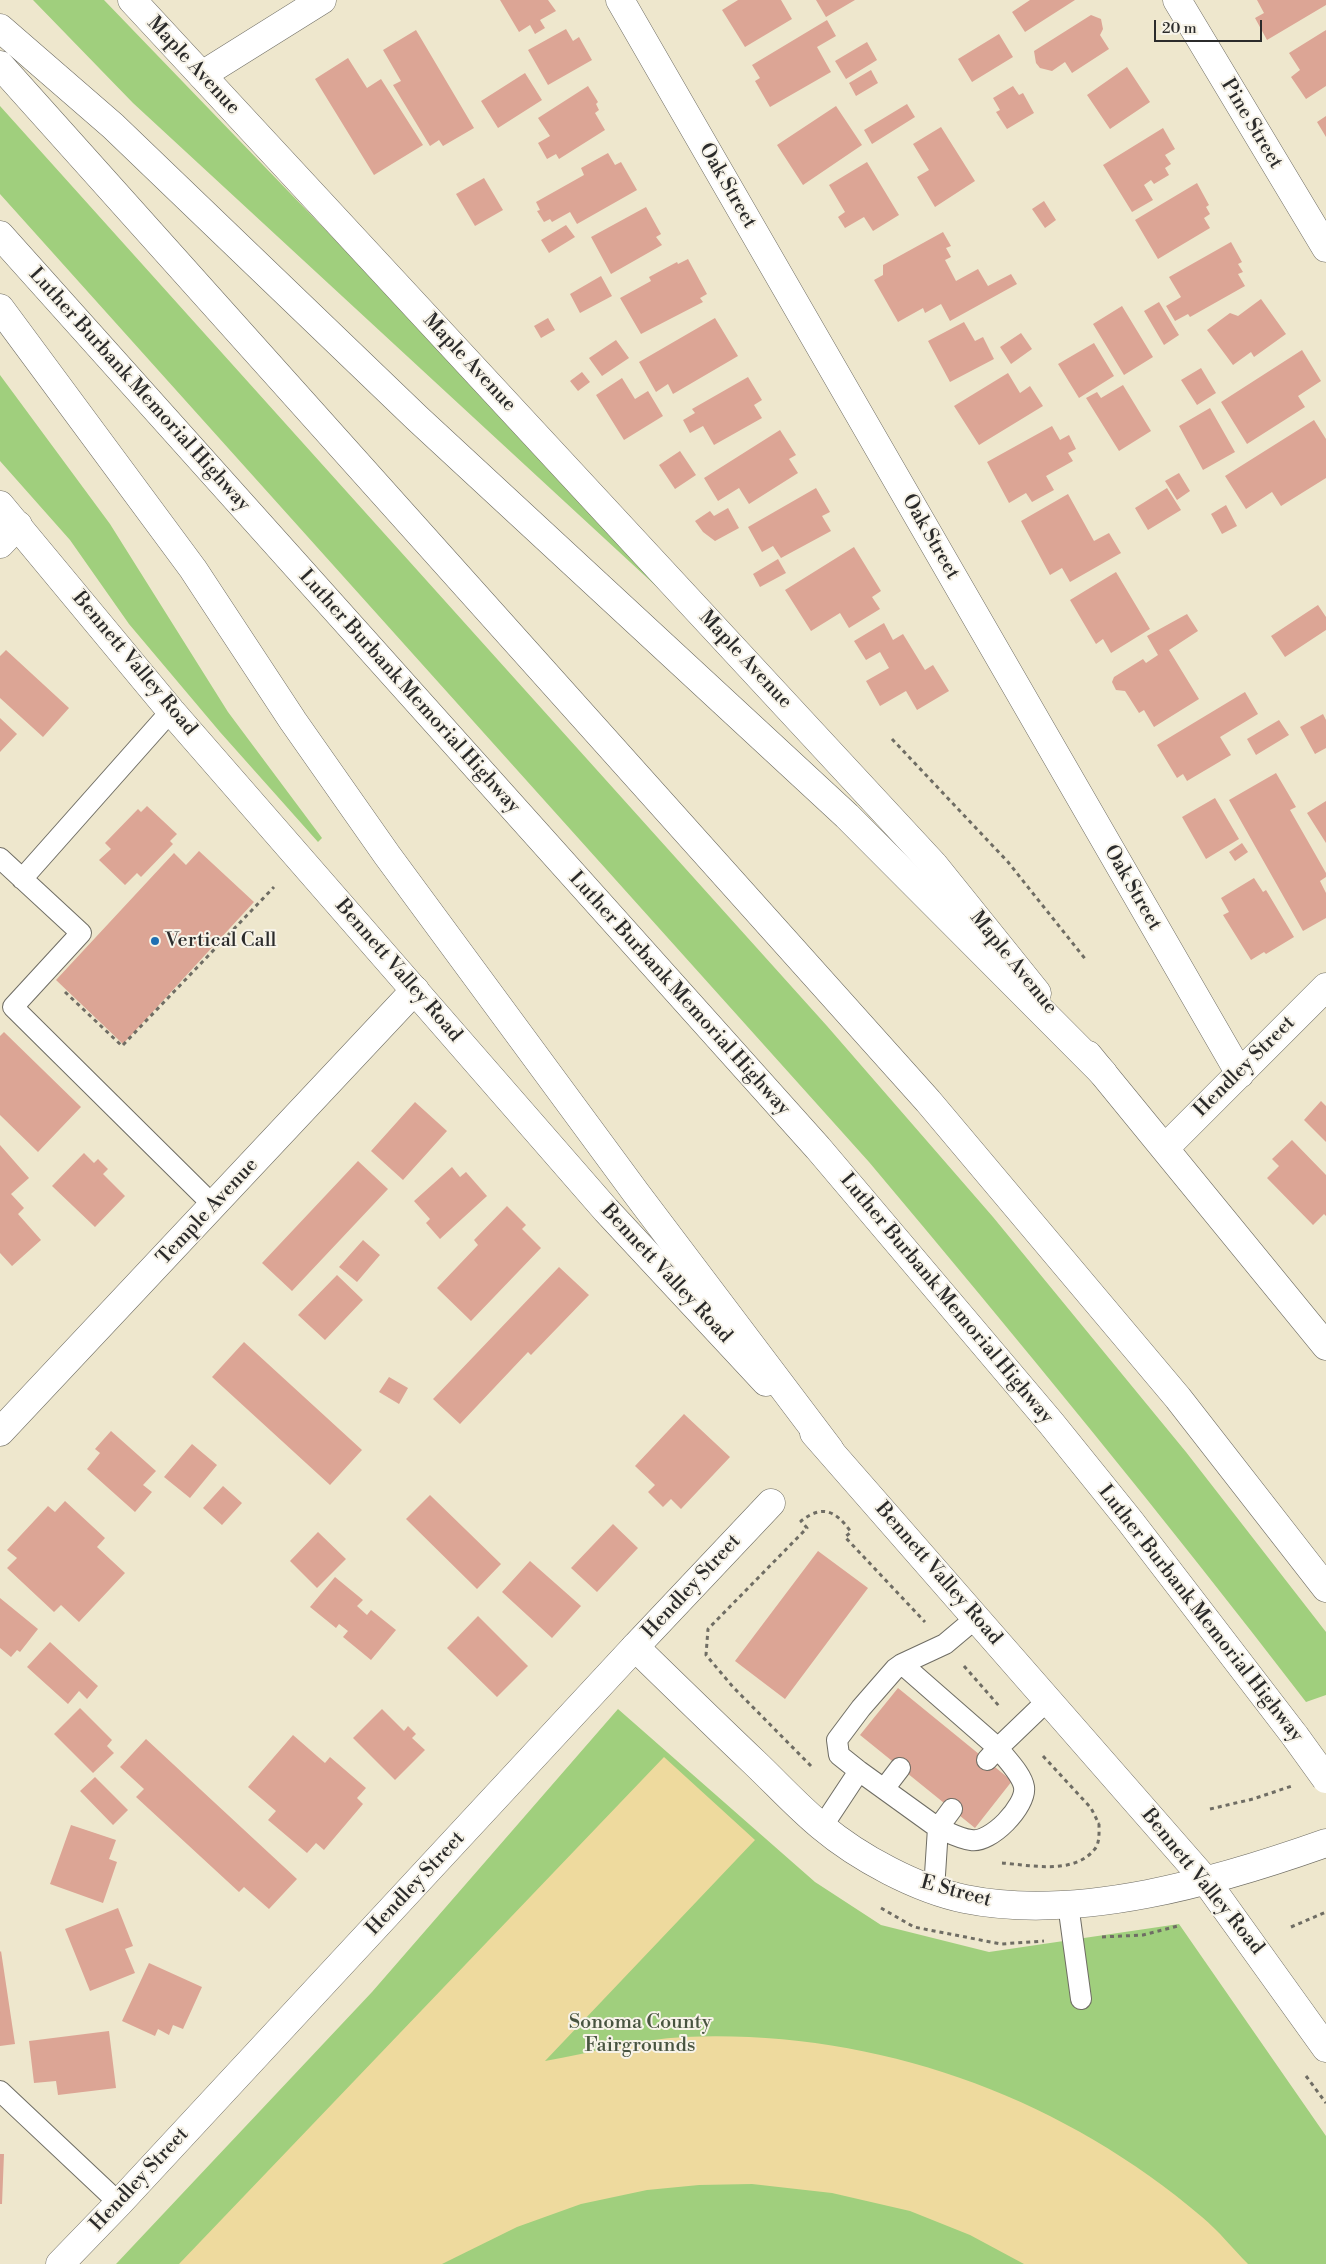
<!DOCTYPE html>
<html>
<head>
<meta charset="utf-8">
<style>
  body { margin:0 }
  #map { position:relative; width:1326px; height:2264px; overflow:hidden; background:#eee7cd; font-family:"Libre Bodoni",serif }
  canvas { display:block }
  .scale { position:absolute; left:1154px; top:20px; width:108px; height:22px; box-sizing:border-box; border:2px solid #2b2b2b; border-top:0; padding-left:6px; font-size:15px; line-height:18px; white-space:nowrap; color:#2b2b2b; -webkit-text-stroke:4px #f7f3e8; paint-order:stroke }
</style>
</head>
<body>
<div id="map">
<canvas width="1326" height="2264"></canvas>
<div class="scale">20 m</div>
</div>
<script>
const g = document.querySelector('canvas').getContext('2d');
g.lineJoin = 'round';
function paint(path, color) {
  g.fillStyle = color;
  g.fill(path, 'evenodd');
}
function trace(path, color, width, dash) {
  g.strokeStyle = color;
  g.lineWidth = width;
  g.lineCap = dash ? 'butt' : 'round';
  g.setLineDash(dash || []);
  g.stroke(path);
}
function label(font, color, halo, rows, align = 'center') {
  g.font = font + ' "Libre Bodoni",serif';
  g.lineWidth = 4;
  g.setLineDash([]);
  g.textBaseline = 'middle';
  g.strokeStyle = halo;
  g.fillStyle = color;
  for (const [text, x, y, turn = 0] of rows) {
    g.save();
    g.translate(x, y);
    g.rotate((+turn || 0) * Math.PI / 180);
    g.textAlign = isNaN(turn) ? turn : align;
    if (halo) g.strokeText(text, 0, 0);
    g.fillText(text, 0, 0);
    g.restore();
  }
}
const green = new Path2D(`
  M33,0H104L422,330L696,623L133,103Z
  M0,106L827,1026L993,1217L1186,1452L1326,1632V1695L1306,1702C1165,1518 1018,1339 869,1162L0,194Z
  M0,375L110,524L228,712L322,838L318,842L220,732L129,624L70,540L0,461Z
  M618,1709L815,1882L881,1925L989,1952L1179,1924L1326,2136V2264H116L372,1992Z`);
const sand = new Path2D(`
  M664,1757L755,1840L545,2061C591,2053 638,2039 685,2037C874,2029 1059,2095 1202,2217C1219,2231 1233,2249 1248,2264H1024L970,2235L910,2211L832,2193L752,2184L699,2185L647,2190L581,2204L517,2227L442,2264H179Z`);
const building = new Path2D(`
  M500,0H548L556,11L540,20L545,28L535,34L530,25L519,32Z
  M738,0H781L792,19L745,47L722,10Z
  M816,0H855L826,17Z
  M1030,0H1075L1025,32L1012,12Z
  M1257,0H1326V5L1267,40L1255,18L1264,13Z
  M1091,15L1101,19L1103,29L1100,35L1109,49L1072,73L1065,62L1052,71L1040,68L1036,63L1034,51Z
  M827,20L836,36L817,47L831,72L770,107L755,81L760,78L752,65Z
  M566,29L573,41L579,37L592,60L548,85L528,50Z
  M416,30L474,128L443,146L439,140L430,146L393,85L401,81L383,50Z
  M1326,30V86L1306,99L1291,77L1300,70L1289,53Z
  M999,34L1013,57L972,82L958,59Z
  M867,42L877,60L846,79L835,61Z
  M348,58L367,88L381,79L423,145L374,175L315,79Z
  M1127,67L1150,102L1110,129L1087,95Z
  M871,70L878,83L856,96L849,83Z
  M525,73L542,100L498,128L481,101Z
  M588,86L598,102L596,104L599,110L595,113L605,130L559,159L556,154L547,159L538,143L550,136L538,118Z
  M1013,86L1019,95L1023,93L1034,113L1007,129L996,112L1000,110L993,98Z
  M907,104L915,117L872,144L864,130Z
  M836,106L862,145L803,185L777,145Z
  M1326,116V137L1317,122Z
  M941,127L975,181L935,207L917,177L929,170L913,144Z
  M1163,128L1175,149L1165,155L1171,164L1165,168L1169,175L1154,184L1151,180L1144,185L1153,200L1132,212L1103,165Z
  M608,153L615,165L621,162L637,190L577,224L570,212L552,222L550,219L544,222L537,211L540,210L536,202L584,175L581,168Z
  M867,162L899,215L873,231L864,217L845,228L838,217L845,212L829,185Z
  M484,178L503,210L475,226L456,194Z
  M1197,183L1209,205L1206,207L1210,214L1204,218L1210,228L1158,259L1135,220Z
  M1044,201L1056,220L1045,228L1032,209Z
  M646,207L661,234L656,237L662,245L611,274L591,237Z
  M566,225L575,237L549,253L541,240Z
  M943,232L951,246L946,248L951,257L945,260L956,281L978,269L988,286L1011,274L1017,284L950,321L941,304L925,313L923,308L898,322L874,280L883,275V265Z
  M1231,242L1242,262L1238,264L1243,272L1238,274L1245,286L1190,317L1188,314L1175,321L1166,306L1181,297L1169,277Z
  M688,259L707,294L700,298L703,302L641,334L620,298L651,281L649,277L677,262L678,264Z
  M601,276L612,296L580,313L570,294Z
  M1261,299L1286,334L1254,357L1251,352L1233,365L1207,330L1230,313L1238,316Z
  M1159,302L1179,335L1164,345L1144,311Z
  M1122,306L1153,357L1124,375L1093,324Z
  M548,318L555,330L541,338L534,326Z
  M715,318L738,356L673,394L668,384L656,392L639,362Z
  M964,322L975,341L983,337L994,359L950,382L928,341Z
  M1021,333L1032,349L1011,364L1000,347Z
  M616,340L629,358L602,376L589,358Z
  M1094,343L1114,376L1079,398L1058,364Z
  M1302,350L1321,381L1298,396L1305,407L1247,444L1221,402Z
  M1201,368L1216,393L1197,405L1181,380Z
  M582,372L590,382L578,391L570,381Z
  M1008,373L1020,393L1030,386L1043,406L979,445L954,406Z
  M748,377L762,400L754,405L762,418L714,445L703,426L690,433L683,420L695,413L692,409Z
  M622,378L635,399L648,391L663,416L624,440L596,395Z
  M1123,385L1151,431L1119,451L1086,398L1097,392L1101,398Z
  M1210,408L1235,452L1203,470L1179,426Z
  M1314,420L1326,439V478L1281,506L1272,492L1246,509L1225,476Z
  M1052,426L1060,440L1069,435L1076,449L1068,453L1073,461L1046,476L1054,490L1032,502L1026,493L1009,503L987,462Z
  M780,430L796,455L789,459L798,473L749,504L739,488L718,501L704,478Z
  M680,451L696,475L675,489L659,465Z
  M1179,473L1190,491L1177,500L1165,481Z
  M816,488L830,512L822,516L831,531L781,558L773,546L762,552L748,527Z
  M1167,488L1181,510L1148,530L1135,508Z
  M1068,494L1094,541L1109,533L1121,553L1070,582L1062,568L1050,575L1021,521Z
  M1226,505L1237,526L1222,534L1211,514Z
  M728,508L739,528L715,541L703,532L695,521L710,511L714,516Z
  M854,547L881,591L872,597L880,609L849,628L840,613L811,631L785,590Z
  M778,559L786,573L760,587L753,574Z
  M1116,572L1150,629L1111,653L1103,639L1096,644L1070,600Z
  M1318,605L1326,617V630L1285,657L1271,636Z
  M1187,614L1198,631L1169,650L1199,699L1154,727L1144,710L1139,713L1125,691L1116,690L1112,682L1114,677L1143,659L1146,663L1158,655L1147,636Z
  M884,623L893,640L903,634L925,670L933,665L949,691L917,710L906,691L880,706L866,681L889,668L880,652L866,660L854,641Z
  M6,650L69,708L43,737L0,698V656Z
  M1245,692L1258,714L1220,737L1231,755L1187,781L1183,774L1177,778L1157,745Z
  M1323,714L1326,720V748L1315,754L1300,727Z
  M0,718L17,734L0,752Z
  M1279,720L1289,735L1256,755L1247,739Z
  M1276,773L1296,807L1290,810L1326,873V877L1320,881L1326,893V918L1303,931L1229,800Z
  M1215,798L1239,839L1206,859L1182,817Z
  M1326,801V843L1307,813Z
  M147,806L177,834L170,841L173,844L141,877L137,873L125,885L99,860L111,849L105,843L138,809L141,812Z
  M1242,843L1248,852L1235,861L1229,852Z
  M199,851L254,902L123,1044L56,980L174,853L186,865Z
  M1254,878L1263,892L1266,890L1294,937L1266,954L1264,952L1251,960L1223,915L1229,912L1221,898Z
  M4,1032L81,1107L38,1152L0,1115V1036Z
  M1321,1101L1326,1106V1142L1304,1120Z
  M415,1102L447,1131L403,1180L371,1151Z
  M1292,1140L1326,1175V1216L1324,1214L1313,1225L1267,1178L1279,1166L1272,1159Z
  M0,1145L29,1178L11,1194L24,1208L18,1214L41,1240L12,1266L0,1253Z
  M84,1153L94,1163L98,1159L108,1169L103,1174L125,1196L95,1227L52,1186Z
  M358,1161L388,1189L292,1291L262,1263Z
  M452,1167L460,1177L466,1172L487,1196L440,1239L426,1223L430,1219L414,1201Z
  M507,1206L526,1225L522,1229L541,1248L471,1321L437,1288L478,1245L474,1240Z
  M363,1240L380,1255L357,1282L339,1267Z
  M559,1267L589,1295L531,1355L528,1352L460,1424L433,1399Z
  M337,1275L363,1300L325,1340L298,1315Z
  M244,1342L362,1450L330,1485L212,1377Z
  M389,1377L408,1388L399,1404L379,1392Z
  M684,1414L730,1457L681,1509L671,1499L663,1507L648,1492L655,1485L635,1466Z
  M111,1431L156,1471L143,1485L152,1492L135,1512L87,1469L100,1453L95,1449Z
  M192,1444L217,1465L190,1498L164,1477Z
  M223,1486L242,1503L222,1525L203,1508Z
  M430,1495L501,1564L477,1589L406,1519Z
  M65,1501L105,1538L97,1547L125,1573L79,1622L61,1605L54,1612L7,1568L17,1558L7,1550L48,1506L55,1512Z
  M613,1524L638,1548L597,1592L571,1568Z
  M318,1532L346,1559L317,1588L290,1561Z
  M818,1551L868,1588L785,1699L735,1661Z
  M530,1561L581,1606L552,1638L502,1592Z
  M335,1577L363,1600L357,1606L367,1615L371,1610L396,1630L371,1660L343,1637L348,1631L339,1624L336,1628L310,1607Z
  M0,1598L38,1629L20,1652L17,1650L11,1657L0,1648Z
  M478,1616L528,1666L497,1697L447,1648Z
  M50,1642L98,1686L87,1699L79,1691L68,1704L27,1667Z
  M898,1688L1012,1781L975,1828L860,1735Z
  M80,1708L112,1740L107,1746L114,1753L93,1773L54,1734Z
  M382,1709L404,1731L408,1726L416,1734L412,1738L425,1750L395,1780L353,1738Z
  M293,1735L325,1763L330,1757L366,1788L357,1798L363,1804L324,1850L316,1843L307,1853L268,1820L276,1811L248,1787Z
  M146,1739L297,1879L269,1909L244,1887L239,1892L136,1797L144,1789L120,1767Z
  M95,1777L128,1810L113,1825L80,1791Z
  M71,1825L116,1840L109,1859L117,1862L103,1903L50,1884Z
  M118,1908L133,1946L125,1949L135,1973L90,1991L65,1929Z
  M1,1951L15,2044L0,2046V1952Z
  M149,1963L202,1987L183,2029L173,2025L169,2035L158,2029L155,2036L122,2021Z
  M109,2031L116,2088L58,2095L56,2081L34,2083L29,2041Z
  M0,2154H4L2,2204H0Z`);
const path = new Path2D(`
  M892,739L1008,862L1086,960
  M65,992L122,1046L274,887
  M964,1666L999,1706
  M1043,1756L1091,1808L1099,1824
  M811,1766L733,1687L706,1655L708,1629L807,1528L801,1521C823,1504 836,1511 851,1532L845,1537L925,1622
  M1210,1809L1253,1799L1292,1786
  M1002,1863C1030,1865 1073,1875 1094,1850C1100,1844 1099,1832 1099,1824L1102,1826
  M881,1908L914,1927L1001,1944L1044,1941
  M1291,1927L1326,1912
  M1102,1937L1143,1935L1178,1926
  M1306,2076L1326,2103`);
const service = new Path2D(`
  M0,858L81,933L13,1007L214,1206
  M22,879L171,711
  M976,1618L945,1644L902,1664L998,1748L1048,1700
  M859,1771L938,1828L934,1890
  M884,1789L900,1768
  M952,1809L938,1828C948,1832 960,1839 971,1840C990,1844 1027,1806 1024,1787C1022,1774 1006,1759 998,1748L987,1760
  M822,1827L859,1771L839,1755L837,1740L861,1708L895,1669L902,1664
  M1068,1904L1081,1999
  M0,2091L119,2203`);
const minor = new Path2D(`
  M620,0L1240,1074
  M1177,0L1326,248
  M202,75L322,0
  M0,544L18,525
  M1165,1148L1326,987
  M0,1432L415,990
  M635,1647L771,1503`);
const tertiary = new Path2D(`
  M60,2264L119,2203L635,1647C675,1686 715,1725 755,1763C777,1784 798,1807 821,1826C859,1858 917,1889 965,1899C1078,1922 1219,1881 1326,1843`);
const secondary = new Path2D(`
  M132,0L934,865L1037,993
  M0,505L171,711L606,1210L766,1382
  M1088,1055L1326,1346
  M814,1433L1206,1881L1326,2048`);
const motorway = new Path2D(`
  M0,28L113,126L417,418L847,816L1103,1073
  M0,65L928,1101L1178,1398L1326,1588
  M0,235L818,1148L1051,1423L1130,1521L1295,1736
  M0,308L193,569L293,721L387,855L636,1193L830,1450`);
const motorwayBridge = new Path2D(`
  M1295,1736L1326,1779`);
const markers = [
  [155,941,5,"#1f6fb2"]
];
const streetNames = [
  ["Maple Avenue",193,66,47],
  ["Pine Street",1251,124,59],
  ["Oak Street",727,186,60],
  ["Maple Avenue",469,363,47],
  ["Luther Burbank Memorial Highway",139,390,48],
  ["Oak Street",930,537,60],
  ["Maple Avenue",745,660,47],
  ["Bennett Valley Road",134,664,50],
  ["Luther Burbank Memorial Highway",409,692,48],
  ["Oak Street",1132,888,60],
  ["Maple Avenue",1013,963,51],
  ["Bennett Valley Road",398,971,49],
  ["Luther Burbank Memorial Highway",679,994,48],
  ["Hendley Street",1245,1067,-45],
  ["Temple Avenue",208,1212,-47],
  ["Bennett Valley Road",666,1274,47],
  ["Luther Burbank Memorial Highway",946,1299,50],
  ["Bennett Valley Road",938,1574,49],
  ["Hendley Street",692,1587,-47],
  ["Luther Burbank Memorial Highway",1200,1614,52],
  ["Bennett Valley Road",1202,1882,51],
  ["Hendley Street",416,1884,-47],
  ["E Street",956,1892,15],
  ["Hendley Street",140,2180,-47]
];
const poiNames = [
  ["Vertical Call",165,941]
];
const parkNames = [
  ["Sonoma County",640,2023],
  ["Fairgrounds",640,2046]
];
paint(green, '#a0cf7d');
paint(sand, '#eeda9e');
paint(building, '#dca595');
trace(service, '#6f6d64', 22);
trace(minor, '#6f6d64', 29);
trace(tertiary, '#6f6d64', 29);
trace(secondary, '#6f6d64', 29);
trace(motorway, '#6f6d64', 29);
trace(path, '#6f6d64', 3, [4, 4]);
trace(service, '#fff', 20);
trace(minor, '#fff', 28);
trace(tertiary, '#fff', 28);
trace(secondary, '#fff', 28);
trace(motorway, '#fff', 28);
trace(motorwayBridge, '#6f6d64', 29, []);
trace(motorwayBridge, '#fff', 28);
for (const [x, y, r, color] of markers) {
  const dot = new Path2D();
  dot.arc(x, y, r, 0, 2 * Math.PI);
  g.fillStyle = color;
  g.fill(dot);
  trace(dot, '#f7f3e8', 2);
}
label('20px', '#2b2b2b', '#f7f3e8', streetNames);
label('20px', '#2b2b2b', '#f7f3e8', poiNames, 'left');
label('20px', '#485440', '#f7f3e8', parkNames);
</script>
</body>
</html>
